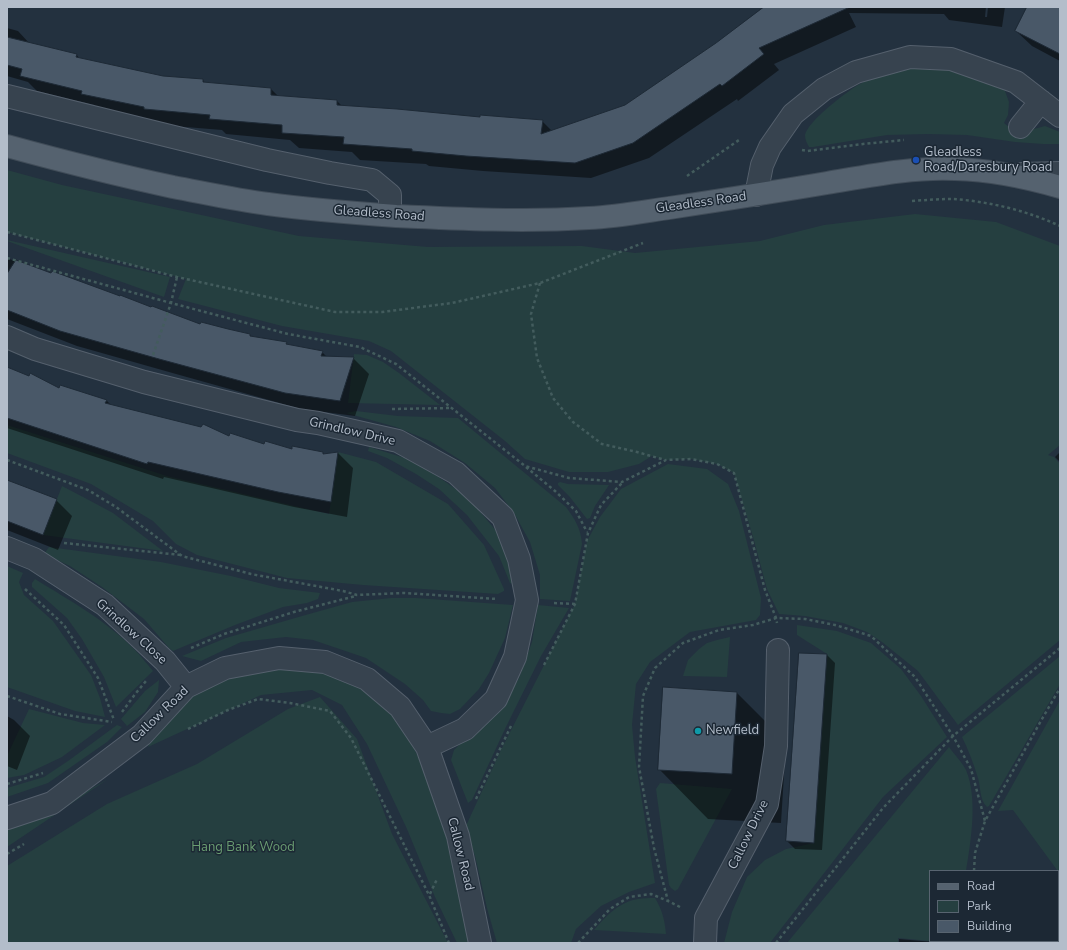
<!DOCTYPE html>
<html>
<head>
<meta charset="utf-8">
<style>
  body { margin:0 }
  #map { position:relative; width:1067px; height:950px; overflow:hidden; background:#23313f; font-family:"Nunito Sans",sans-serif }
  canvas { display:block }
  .frame { position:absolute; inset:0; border:8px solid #b3bdca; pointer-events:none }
  .legend { position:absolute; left:929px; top:870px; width:130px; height:72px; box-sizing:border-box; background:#1c2834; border:1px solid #586470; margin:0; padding:5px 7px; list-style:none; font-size:12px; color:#b3bdca }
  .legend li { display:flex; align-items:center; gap:8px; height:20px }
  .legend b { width:20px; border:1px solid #586470 }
</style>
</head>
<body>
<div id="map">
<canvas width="1067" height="950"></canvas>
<div class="frame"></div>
<ul class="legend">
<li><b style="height:5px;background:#55626f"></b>Road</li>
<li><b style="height:11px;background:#253f40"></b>Park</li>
<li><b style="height:11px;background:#495868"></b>Building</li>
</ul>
</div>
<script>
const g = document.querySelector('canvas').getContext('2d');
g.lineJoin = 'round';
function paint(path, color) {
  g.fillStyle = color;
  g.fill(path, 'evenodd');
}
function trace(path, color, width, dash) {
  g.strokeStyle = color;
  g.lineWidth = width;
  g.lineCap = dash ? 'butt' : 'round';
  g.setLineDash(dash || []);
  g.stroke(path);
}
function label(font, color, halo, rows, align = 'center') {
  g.font = font + ' "Nunito Sans",sans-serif';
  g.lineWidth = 3;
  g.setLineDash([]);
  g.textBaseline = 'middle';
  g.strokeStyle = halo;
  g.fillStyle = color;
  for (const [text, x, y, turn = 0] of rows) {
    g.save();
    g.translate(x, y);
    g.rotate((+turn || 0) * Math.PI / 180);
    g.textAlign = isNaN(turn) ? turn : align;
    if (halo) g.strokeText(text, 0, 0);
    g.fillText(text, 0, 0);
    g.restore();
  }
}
const green = new Path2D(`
  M938,66L994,81L1005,91L1009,102L1008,115L1004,123L1021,137L1034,129L1045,126L1060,132V144H1043L1015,142L967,135L928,134L887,135L813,147H809C807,143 805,140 805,135C808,121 845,93 858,85C871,78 884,72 898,69C911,66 925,66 938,66Z
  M7,170L62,185L299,236L428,247L582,246L635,253L760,241L824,225L915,214L996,222L1060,246V445L1048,455L1054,457L1060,464V640L958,725L918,671L882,642L867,632L843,623L805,616L779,614L767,589L753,537L734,473L717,464L691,459L666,460L652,456L639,464L608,472H569L525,459L505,441L391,351L369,341L282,326L178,299L186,279L7,232Z
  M7,240L170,277L164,297L7,241Z
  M354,354L367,355L383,362L399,373L440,405L348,403Z
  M356,411L398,416L458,418L566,507C575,519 581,529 582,544L570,601L540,599V575L530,542L514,513L495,488L465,463L430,441L396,427L346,413Z
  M7,425L167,476L329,514L338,452L376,462L448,504L484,545L504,589V591L498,594L363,585L287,578L197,555L176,544L153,521L91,484L7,453Z
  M369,447L405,458L437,476L457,490L476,507L498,533L515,579L513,584L510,583L499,556L467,515L439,489L416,474L387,458L368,451Z
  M668,464L707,469L728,484L739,511L761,598L760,615L756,620L690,632L650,662L636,684L632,725L635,757L655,883L629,892L601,906L576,929L571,943H497L487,908L475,856L465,828L500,752L575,604L587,541L600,517L621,489Z
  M560,482L568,484L609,485L595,506L590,518L587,519L569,496L558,485V483Z
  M62,486L85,498L113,513L163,551L43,535Z
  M49,547L161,562L231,576L279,588L320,593L318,599L307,603L283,607L235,625L173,651L169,648L144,619L102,587L70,566L44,554Z
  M7,566L23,573L19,582L24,595L53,621L91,675L100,698L105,717L75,711L7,687Z
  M35,579C69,600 107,621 135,650C141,656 147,664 153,671L116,707L104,677L82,639L67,618L32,587V583Z
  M391,598H416L513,605L505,638L489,673L479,689L460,709L450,714L441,713L431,711L423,700L405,684L366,658L313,640L286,637L241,642L201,661L182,656L226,638L302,616L352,602Z
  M538,605L569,608L541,656L505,729L472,800L468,803L451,760L454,750L467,737L501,707L519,678L532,642Z
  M797,625L837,631L871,643L901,669L921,696L947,737L883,797L770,943H724L732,912L747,877L765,860L786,849L814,843L827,654L797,635Z
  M730,637L727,677L683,676L688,660L699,649L707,643L717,640Z
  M1060,656V684L989,806L987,807C979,800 981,785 977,775C973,762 968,749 962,737Z
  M260,667L317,669L368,690L396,714L425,770L444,818L475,943H457L435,897L407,829L367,744L342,705L312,690L261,695L148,747L155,731L181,701L220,678Z
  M159,680L158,692L145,712L127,726L121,719L145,691Z
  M320,697L357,739L392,834L448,943H7V866L107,804L197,764L288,709Z
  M1060,700V874L1013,810L998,811Z
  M29,709L83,723L105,725L62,757L24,775L7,778V756Z
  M117,725L122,727L107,742L48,783L7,797V788L44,777L68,761Z
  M949,747C954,754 962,762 966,770C978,798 971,841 966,871H930V941L898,938V943H787Z
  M108,779L7,847V829L58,808Z
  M660,783L732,789L678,889L675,891L671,888L669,885L656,789Z
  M655,898C662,909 665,921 666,934L594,930C606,916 619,902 638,899C644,898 649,898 655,898Z`);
const shadow = new Path2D(`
  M766,7H986L985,17H987L988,7H1005L1002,27L949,20L944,14L849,13L856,27L774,64L779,70L738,101L737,99L649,158L591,178L483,171L429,166L426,164L360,160L352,152L299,148L290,140L226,134L222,130L161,125L158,122L98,109L94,105L37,91L28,82L7,76V28L18,31L30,44L76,54L80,59L163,77L203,80L205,83L271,89L279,97L337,101L342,106L481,119L542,121L552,131L626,106L717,44Z
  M1028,7H1052L1060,11V61L1032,46L1016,31Z
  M7,258L52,275L201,325L250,335L252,338L286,343L289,346L322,352L327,357L353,358L369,374L355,416L301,409L176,374L77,346L7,319Z
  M7,368L60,390L61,387L107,401L111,405L230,437L265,445L292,450L323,453L324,455L338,453L353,468L347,517L294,507L164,477L163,479L7,428Z
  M1060,452V462L1055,457Z
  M7,481L56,500L72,516L58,550L7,530Z
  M827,655L835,663L822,850L795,849L787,841Z
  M737,693L786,742L781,823L708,819L659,769Z
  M7,716L14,720L30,736L17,770L7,766Z
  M899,939L945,943H899Z`);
const building = new Path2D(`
  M764,7H850L759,48L764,54L722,86L720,84L633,143L575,163L466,156L412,151V149L343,144L344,137L282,133V125L209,119L210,115L144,109V107L81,94L82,91L20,76L22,69L7,65V37L77,54L76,57L163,76L203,79V82L271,88V95L337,100V105L397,109L480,117V115L543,120L541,134L625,105L716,43Z
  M1027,7H1060V54L1015,31Z
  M16,260L51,273L52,271L120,296V295L151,307L152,306L200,324L201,322L228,329L250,334V336L287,342L286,344L323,351L321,356L354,357L340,401L285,393L159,359L60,331L7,310V274Z
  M7,367L29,376L30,373L59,388L60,385L107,400L105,403L201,427L203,424L229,436L230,433L264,444L265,441L292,449V446L323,452V454L338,452L331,502L278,492L148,462L147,464L7,418Z
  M7,480L57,499L43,535L7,521Z
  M799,653L827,654L814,843L786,841Z
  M663,687L737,692L732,774L658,770Z`);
const path = new Path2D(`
  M802,150L807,151L863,144L904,140
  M687,176L739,140L741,141
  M912,201C926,200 939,199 952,199C988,201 1028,211 1060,226
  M7,232L177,277L335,312H382L452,303L540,283L643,243
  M7,258L171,303L288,334L360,347L396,364L525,466L569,478L622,482L666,460L691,459L717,464L734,473L765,590L776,618L777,623
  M540,283L531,314L537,358L553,398L573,422L602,444L637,452L665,460
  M153,355L171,303L177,277
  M392,409L451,408
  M7,460L88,490L116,507L182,556L251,574L343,591L357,595L404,593L497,599
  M526,467L555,491L576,511L587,532
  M64,543L181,555
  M25,589L64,625L98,678L114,720
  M554,603L575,604
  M191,648L224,634L294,612L356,596
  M544,665L575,604L588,533L601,505L622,483
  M7,696L60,714L112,722
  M122,712L136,693L146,681
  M188,729L228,710L258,699L290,703L330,711L351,738L429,895L449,943
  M7,784L43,773
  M476,799L511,726
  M7,854L24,844
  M974,871L975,853L985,821L1042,719L1060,688
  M430,894L437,879
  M680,907L668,901L654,848L639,767L643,696L655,668L683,643L719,630L753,625L776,618L805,619L835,625L871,636L915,677L953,736L971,769L985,821
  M578,943L610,909L629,897L651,894L668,901
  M776,943L883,808L953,736L1060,648
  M971,943V941`);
const minor = new Path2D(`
  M7,96L267,160L330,173L372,180L390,195V215
  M1020,127L1041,101
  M1022,174L1060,173
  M756,195L762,165L770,147L793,114L824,89L856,72L910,57L951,59L1016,82L1060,116
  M7,337L35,349L144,382L297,420L318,423L398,441L456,473L503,517L519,559L527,600L515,657L496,699L465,729L427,747
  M7,548L34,559L105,605L165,661L186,687
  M7,818L52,803L142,735L186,687L225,668L279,658L325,662L367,679L400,707L427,747L458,836L480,943
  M705,943L706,918L767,804L776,746L778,650`);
const major = new Path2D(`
  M7,146C62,161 117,175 173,187C205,193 236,200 268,204C311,210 353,213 396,216C460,219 525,222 589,218C616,217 642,212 669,208C722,200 774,192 827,183C869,176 912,167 955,169C991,170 1026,177 1060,187`);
const markers = [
  [916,160,4,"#1a4fb4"],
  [698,731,4,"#0f9aa8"]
];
const poiNames = [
  ["Gleadless",924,153],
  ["Road/Daresbury Road",924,168],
  ["Newfield",706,731]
];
const streetNames = [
  ["Gleadless Road",701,203,-8],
  ["Gleadless Road",379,214,4],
  ["Grindlow Drive",352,432,13],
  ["Grindlow Close",131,632,42],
  ["Callow Road",160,715,-44],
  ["Callow Drive",749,835,-64],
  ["Callow Road",460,854,76]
];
const parkNames = [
  ["Hang Bank Wood",243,848]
];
paint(green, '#253f40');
paint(shadow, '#0007');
paint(building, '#495868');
trace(building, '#1e2a36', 1);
trace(minor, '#55606d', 24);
trace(major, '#404c58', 24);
trace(path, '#435c5d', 2.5, [3, 3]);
trace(minor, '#37434f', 22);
trace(major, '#55626f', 22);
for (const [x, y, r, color] of markers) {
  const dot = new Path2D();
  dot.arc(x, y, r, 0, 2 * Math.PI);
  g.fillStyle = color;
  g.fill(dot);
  trace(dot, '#1c2834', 1.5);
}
label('13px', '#b3bdca', '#1c2834', poiNames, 'left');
label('13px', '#b3bdca', '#1c2834', streetNames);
label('13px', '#699c71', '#1c2834', parkNames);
</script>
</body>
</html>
